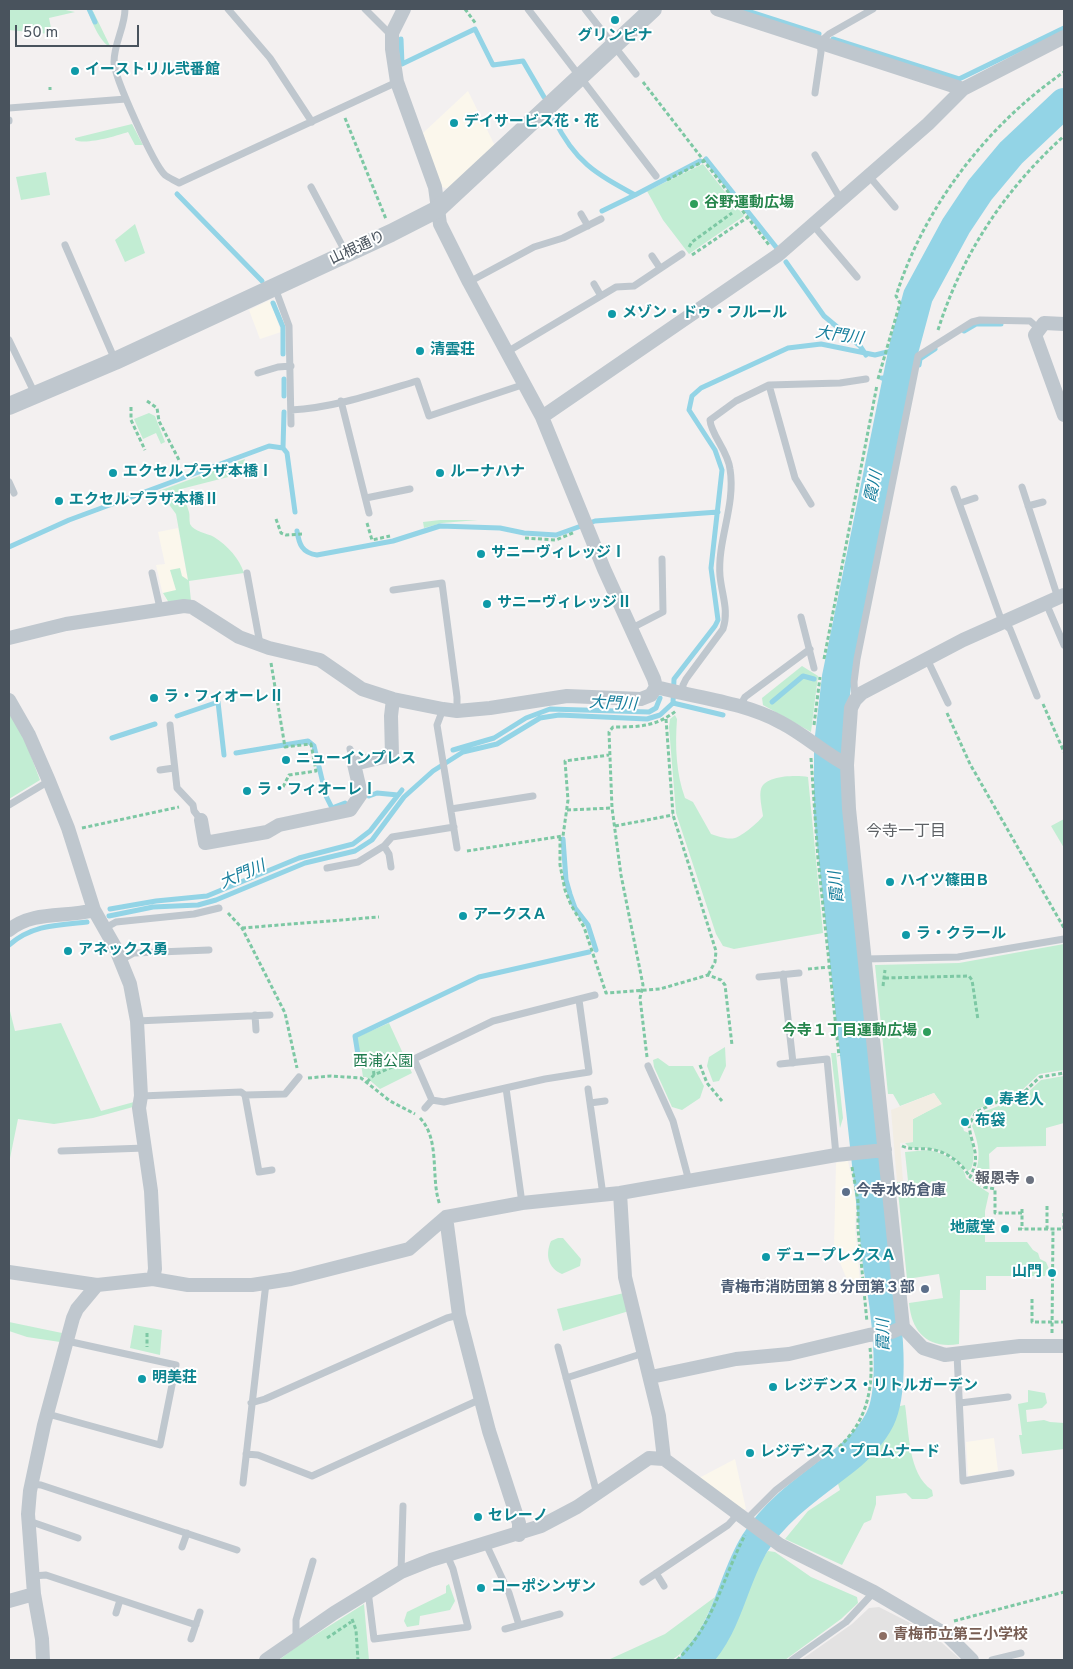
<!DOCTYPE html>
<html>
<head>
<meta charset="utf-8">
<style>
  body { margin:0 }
  #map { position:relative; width:1073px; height:1669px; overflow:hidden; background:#f3f0f0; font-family:Overpass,sans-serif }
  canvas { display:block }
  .frame { position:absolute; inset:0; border:10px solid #49535d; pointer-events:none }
  .scale { position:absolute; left:15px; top:25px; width:124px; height:22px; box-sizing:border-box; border:2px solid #49535d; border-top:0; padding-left:6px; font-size:15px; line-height:18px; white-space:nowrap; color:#49535d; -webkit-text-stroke:4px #fff; paint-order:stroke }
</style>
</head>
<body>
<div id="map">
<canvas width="1073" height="1669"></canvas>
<div class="frame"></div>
<div class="scale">50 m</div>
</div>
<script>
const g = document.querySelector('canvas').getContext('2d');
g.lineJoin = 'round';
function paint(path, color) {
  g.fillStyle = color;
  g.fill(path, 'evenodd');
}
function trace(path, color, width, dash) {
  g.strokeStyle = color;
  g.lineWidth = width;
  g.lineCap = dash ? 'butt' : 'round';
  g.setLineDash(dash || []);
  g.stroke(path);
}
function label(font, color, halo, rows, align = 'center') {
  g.font = font + ' Overpass,"Noto Sans JP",sans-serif';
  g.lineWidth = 4;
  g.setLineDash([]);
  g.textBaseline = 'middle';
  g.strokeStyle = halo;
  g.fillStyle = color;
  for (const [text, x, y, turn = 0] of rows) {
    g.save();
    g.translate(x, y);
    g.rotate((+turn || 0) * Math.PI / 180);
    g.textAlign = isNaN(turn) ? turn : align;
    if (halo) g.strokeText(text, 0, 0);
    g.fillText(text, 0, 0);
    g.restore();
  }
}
const commercial = new Path2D(`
  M468,91L495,146L448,189L440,186L423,133Z
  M270,300L281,332L260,339L249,310Z
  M178,528L188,581L167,601L162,591L156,565L165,564L158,532Z
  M848,1161L856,1201L855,1229L860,1281L848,1282L834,1248L836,1163Z
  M994,1438L998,1471L968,1476L966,1442Z
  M735,1459L746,1509L742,1510L699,1478Z`);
const education = new Path2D(`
  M879,1607L922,1629L941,1642L961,1660H801L852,1624L869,1608Z`);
const green = new Path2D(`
  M9,9H61L75,12L49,18L52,33L50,34L9,30Z
  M87,9L94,24L96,22L92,9L111,48C99,41 92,22 87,9Z
  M132,124L143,145H135L128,132C116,136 86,145 75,140V138Z
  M703,164L744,216L689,254L663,220L647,191Z
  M46,172L50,195L21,200L16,177Z
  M135,224L145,253L125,262L115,240Z
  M149,413L155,416L165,442L161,444L156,433L143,439L134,419Z
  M245,459L241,472L236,475L181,489C183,497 187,505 189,512C190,515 189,520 190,524C194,532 207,533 214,537C228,546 239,558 244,573L189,581L191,601L169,603L163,593L176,590L170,570L180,568L182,576L188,580L176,514L159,491Z
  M440,520H478L442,523L424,528L423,522Z
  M802,666L818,676L811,732L763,705L762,698Z
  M9,710L26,743L40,780L9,799Z
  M675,715L677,719C675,746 676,773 685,798L693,802L711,834C718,836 727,840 735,838C742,836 759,822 763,816C762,808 759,796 761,789C765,775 797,775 808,777L823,933L734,949L723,946L716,934L676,813L669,727L670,719Z
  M1064,819V848L1051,826Z
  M1064,944V1070L1039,1074L1020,1092L975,1110L963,1127L964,1131L969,1133C973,1144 976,1158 971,1169L968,1171C951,1152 935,1146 910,1148L905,1143L913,1142V1119L941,1104L934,1093L900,1106L893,1094H888L875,965L959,963Z
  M9,1007L15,1031L61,1023L101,1111L134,1102L133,1107L93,1118L54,1124L18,1119L9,1163Z
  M389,1023L412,1073L380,1089L366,1077H363L357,1037Z
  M725,1047L726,1066L719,1081L713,1082L707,1066L709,1057Z
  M831,1053H836L843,1118L840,1128Z
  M658,1058L669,1066H693L704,1086L700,1098L682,1110L672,1107L654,1067L653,1060Z
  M1064,1076V1123L1046,1128V1146L997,1147L989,1154L990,1185H985L973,1178C982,1160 979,1144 972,1126L978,1114L1024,1096L1041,1080Z
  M929,1150C942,1153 964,1162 966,1178L989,1193L985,1211V1242H1027L1033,1250L1038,1253L1040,1259L1046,1262L1049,1269L1046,1270L1045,1276H986V1290H960L959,1344C928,1349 912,1333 909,1303L943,1298L939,1274L907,1279L897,1182L908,1181L905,1152Z
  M558,1238H563L581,1259L580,1266L562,1274C548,1268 545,1255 551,1241Z
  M624,1293L629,1311L563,1331L557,1309Z
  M9,1322L62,1333L60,1342L27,1337L9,1331Z
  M134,1325L162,1330L160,1355L130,1348Z
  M1028,1390L1045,1393L1047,1403L1042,1408L1026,1410L1027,1422L1044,1420L1050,1422L1064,1423V1449L1022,1454L1019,1435H1022L1018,1404L1028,1402Z
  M905,1405C909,1431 908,1474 932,1490L933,1496L927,1499H912L906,1493L876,1496V1504L871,1520L864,1523L842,1565L785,1539L808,1511L840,1490L838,1484L844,1472L862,1460L878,1431L887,1424L895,1407Z
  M768,1551L775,1552L811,1577L857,1597L858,1603L841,1619L785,1660H709L732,1624L749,1577Z
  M449,1584L455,1601L450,1610L420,1616L419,1625L407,1627L404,1621L407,1612L446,1593V1586Z
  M715,1597C706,1620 694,1646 672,1660H608L665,1634Z
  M364,1604L369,1660H279L296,1647Z`);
const sand = new Path2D(`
  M934,1093L942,1104L913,1119V1142L900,1143L903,1181L897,1182L891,1110Z`);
const stream = new Path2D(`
  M89,9L95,22
  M741,9L819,34
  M401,39L402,64L475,29L493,65L523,61L544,97
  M833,39L959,79L1064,28
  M554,119C575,162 595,173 635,195L700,161
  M706,159L776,247
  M177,194L262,281
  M602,211L635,195
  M786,262L824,316L860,346L866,355
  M273,303L283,327V354
  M964,331L976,324H1001
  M919,365L920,359L935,349
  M882,378L909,384
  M284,379V396
  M283,448L284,412
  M297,531C299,544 302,553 317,555L393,541L440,526L500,528L524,533L556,535L595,521L718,512
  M9,547L69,520L269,446L283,448L287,453L295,512
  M825,686L835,691
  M772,702L803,676L814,679
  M673,703L723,715
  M177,716L218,702L224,755
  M112,738L155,724
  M453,750L494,738L526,718L550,709L649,712L656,708L660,698
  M236,753L308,741L314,746L326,796L332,808L345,803
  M369,796L377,793L398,795
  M563,839L566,880L570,894L575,908L588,925L596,950
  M110,909L156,901L207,896L299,858L353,844L370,831L402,790
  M109,916L153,907L198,905L216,900L305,863L355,851L372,840L404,797L433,771L463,752L497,744L540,718L559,715L647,719L660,715L673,703L674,679L715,626L718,620L711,568L722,470L715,450L689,410L692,396L701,388L788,348L821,344L875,355L904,348
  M9,945C32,925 57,925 87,922
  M359,1061L355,1036L479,977L589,952`);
const river = new Path2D(`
  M695,1660C728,1628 732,1580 755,1543C778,1507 813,1485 846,1459C859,1449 873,1433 880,1419C897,1384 885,1303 878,1265L829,816V745L837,677L904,348L918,296L956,226L980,190L1011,153L1064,103`);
const path = new Path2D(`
  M465,9L476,24
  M643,82L769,245
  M50,87V90
  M345,118L386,219
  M667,180L704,161
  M689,247L692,242L732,213
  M692,255L748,217
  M938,330C962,254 1005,189 1064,136
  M878,379L900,303L896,296C924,207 987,125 1064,72
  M147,401L157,408L159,421L180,462
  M131,407V420L145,450
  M276,519L281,533L286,535L302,534
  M367,523L372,540L390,536
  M525,538L556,540L575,532
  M824,659L877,385
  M271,663L285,747L311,744L316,771L289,775L282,789
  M1043,704L1064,752
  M947,713L970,764L1064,928
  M666,719L673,815L716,951L715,962L708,975
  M814,725L820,677
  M811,758L818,859L839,1056
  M567,810L612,808
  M615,826L673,815
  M82,828L179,807
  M560,837V865L565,890L571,905L584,927L606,993L660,989L708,975L721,980L725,985L732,1045
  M467,851L563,836L568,800L565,761L609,755
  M228,913L242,928L285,1013L297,1068
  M242,928L379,917
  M808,969L829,967
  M885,978L969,976L972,980L978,1020
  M883,986L885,970
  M647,1057L640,998L643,985L621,875L612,808L609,732L613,727C637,727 657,727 677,710
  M700,1065L707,1083L722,1101
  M374,1075L372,1059L375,1055L383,1054L389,1068
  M308,1078L331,1076L361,1078L390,1101L415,1114
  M367,1082L374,1075L403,1062
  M420,1118C441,1140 430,1179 440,1205
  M902,1146C911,1150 919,1148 929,1149C946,1151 961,1162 970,1177
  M852,1167L858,1201V1229L867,1322
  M1047,1206V1229
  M1022,1209V1229
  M1022,1213H995V1189L984,1187L970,1177C982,1155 971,1146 969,1125L976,1112L995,1103L1022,1094L1040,1077L1064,1073
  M1018,1229H1064V1213
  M1032,1299V1322H1064
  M147,1333V1347
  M1052,1333L1053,1229
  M839,1447C868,1420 874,1386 870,1348
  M352,1619L356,1630L358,1660
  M954,1621L1064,1592
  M327,1638L351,1622
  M677,1660C713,1627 723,1577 745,1535`);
const service = new Path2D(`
  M125,9C125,27 114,43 114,62C114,77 154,165 165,175C169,178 174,180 179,183L397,82
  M228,9L270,58L312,122
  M365,9L387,31L392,33
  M528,9L656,176
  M585,9L636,74
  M815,93L821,52L820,42L829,34L873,9
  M9,108L126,99
  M9,120V121
  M815,155L841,200
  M869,176L895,207
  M311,187L346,253
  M581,214L588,226
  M813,225L857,277
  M65,245L115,360
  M652,256L660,268
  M469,282L534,247L563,238L601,219
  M594,284L601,296
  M275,288L289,326L291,424
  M9,340L35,394
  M507,352L616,287L634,286L682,254
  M258,373L278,367L291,366
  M769,385L795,478L811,504
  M341,401L369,513
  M291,410C333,408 377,393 417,381L429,416L525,384
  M9,482L14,493
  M1022,487L1058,598
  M954,489L1002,622L1010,629L1037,696
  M366,498L410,489
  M960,503L975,498
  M1028,506L1043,502
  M152,573L160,608
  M247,573L260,644
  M393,590L442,583L457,697V711
  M1046,603L1064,645
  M801,617L814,668
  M632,628L663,612L662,559
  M927,659L948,703
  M683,693V685L686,679L723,629C729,610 722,596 720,576C717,541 736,505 730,469C728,451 711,435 710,420L736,401L769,385L840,383L866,379
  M855,700L854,682L857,659L918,356L972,322L980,320L1030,321L1039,329
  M740,706L745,697L810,649
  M443,709L437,725L457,848
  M170,725L177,788L193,805L194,811L201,820
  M350,749L354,764
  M160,770L174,768
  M9,805L49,781
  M451,809L533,796
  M384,846L389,854L391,867
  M327,868L358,862L384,846L392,837L454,827
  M105,928L116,922L194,914L219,908
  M865,959L958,957L1064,939
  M121,960L134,953L209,950
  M783,974L793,1063
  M759,977L799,973
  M579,1000L589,1072L545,1079L444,1102L432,1100L414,1059L493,1021L595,995
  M255,1015L256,1030
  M137,1021L270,1015
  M780,1064L827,1059L836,1155
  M648,1066L673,1121L689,1181
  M506,1088L522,1203
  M588,1089L603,1195
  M245,1095L285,1094L299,1077
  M141,1096L241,1092L245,1095L259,1172L272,1170
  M590,1103L605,1101
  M425,1108L432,1100
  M61,1151L145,1148
  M558,1347L597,1494
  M957,1354L963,1481L1011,1473
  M566,1378L644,1353
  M251,1403L265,1399L447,1318L459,1315
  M960,1403L1008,1397
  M48,1414L160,1445L176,1365L67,1341
  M246,1454L258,1455L312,1476L481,1399
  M243,1483L266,1283
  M31,1484L41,1485L237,1550
  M746,1520L776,1490L828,1450
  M29,1521L78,1538
  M486,1544L509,1593L519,1625
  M182,1547L187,1533
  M401,1572L403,1506
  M656,1573L664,1586
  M33,1576L46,1575L196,1625
  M643,1582L728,1525L738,1514
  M368,1591L374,1639L468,1627L453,1569L447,1555
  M116,1613L120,1600
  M505,1629L560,1614
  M296,1638V1620L313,1561
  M191,1639L200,1612
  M792,1660L846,1622L874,1592
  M992,1660L1021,1653`);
const minor = new Path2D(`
  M717,9L963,89
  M1064,324L1044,323L1035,335L1064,415
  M542,417L778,255L928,124L963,89L1064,37
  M1064,595L963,640L862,693L855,700L851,708L847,765L849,809L903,1327L923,1348L945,1355L1020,1346H1064
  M9,638L66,624L184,606L192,607L239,637L269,648L320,660L362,689L393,699L443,709L457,711L490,708L567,696L641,699L651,695L656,687L654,679L604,569L542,417L469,282L440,224L435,187L397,82L392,49V33L404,9
  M656,687C698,698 744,702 782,723C805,735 824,753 847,765
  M9,700L29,735L49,781L68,828L94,910L115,947L130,984L137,1021L141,1096L139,1108L151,1191L155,1269L153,1279
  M201,820L205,843L267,832L279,825L350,810L361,794L354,764L392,755L391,716L393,699
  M9,930C34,910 65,918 94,910
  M620,1193L625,1277L659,1416L664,1459
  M446,1217L459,1315L489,1431L519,1523V1535
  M9,1272L97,1285L153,1279L188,1285H252L291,1279L409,1249L446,1217L457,1215L522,1203L620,1193L836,1155L885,1150
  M651,1377L736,1359L789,1354L869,1335L892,1332L903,1327
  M9,1601L34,1594
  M43,1660L42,1639L34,1594L28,1514L30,1491L44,1425L73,1318L77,1309L97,1285
  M266,1660L334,1613L401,1572L431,1560L541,1526L577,1507L649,1458L664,1459L780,1545L874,1592L947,1635L972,1660`);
const tertiary = new Path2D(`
  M9,406L115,361L391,233L438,209L653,9`);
const markers = [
  [615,20,5,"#0f9aa8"],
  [75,71,5,"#0f9aa8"],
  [454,123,5,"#0f9aa8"],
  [694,204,5,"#2e9e5b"],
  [612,314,5,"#0f9aa8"],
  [420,351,5,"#0f9aa8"],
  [113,473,5,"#0f9aa8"],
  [440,473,5,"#0f9aa8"],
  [59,501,5,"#0f9aa8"],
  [481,554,5,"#0f9aa8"],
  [487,604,5,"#0f9aa8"],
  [154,698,5,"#0f9aa8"],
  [286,760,5,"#0f9aa8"],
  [247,791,5,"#0f9aa8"],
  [890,882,5,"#0f9aa8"],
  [463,916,5,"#0f9aa8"],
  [906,935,5,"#0f9aa8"],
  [68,951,5,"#0f9aa8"],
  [927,1032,5,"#2e9e5b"],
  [989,1101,5,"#0f9aa8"],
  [965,1122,5,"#0f9aa8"],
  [1030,1180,5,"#6b7280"],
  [846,1192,5,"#5c6f8a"],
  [1005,1229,5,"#0f9aa8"],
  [766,1257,5,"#0f9aa8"],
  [1052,1273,5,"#0f9aa8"],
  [925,1289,5,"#5c6f8a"],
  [142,1379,5,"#0f9aa8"],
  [773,1387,5,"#0f9aa8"],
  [750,1453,5,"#0f9aa8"],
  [478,1517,5,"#0f9aa8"],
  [481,1588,5,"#0f9aa8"],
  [883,1636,5,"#8d6e63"]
];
const cultureNames = [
  ["グリンピナ",615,37,"center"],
  ["イーストリル弐番館",85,71],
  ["デイサービス花・花",464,123],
  ["メゾン・ドゥ・フルール",622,314],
  ["清雲荘",430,351],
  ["エクセルプラザ本橋Ⅰ",123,473],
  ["ルーナハナ",450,473],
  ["エクセルプラザ本橋Ⅱ",69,501],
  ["サニーヴィレッジⅠ",491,554],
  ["サニーヴィレッジⅡ",497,604],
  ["ラ・フィオーレⅡ",164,698],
  ["ニューインプレス",296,760],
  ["ラ・フィオーレⅠ",257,791],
  ["ハイツ篠田Ｂ",900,882],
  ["アークスＡ",473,916],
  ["ラ・クラール",916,935],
  ["アネックス勇",78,951],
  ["寿老人",999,1101],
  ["布袋",975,1122],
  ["地蔵堂",995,1229,"right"],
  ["デュープレクスＡ",776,1257],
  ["山門",1042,1273,"right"],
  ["明美荘",152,1379],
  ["レジデンス・リトルガーデン",783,1387],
  ["レジデンス・プロムナード",760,1453],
  ["セレーノ",488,1517],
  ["コーポシンザン",491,1588]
];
const leisureNames = [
  ["谷野運動広場",704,204],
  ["今寺１丁目運動広場",917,1032,"right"]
];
const streetNames = [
  ["山根通り",358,249,-25]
];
const parkNames = [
  ["西浦公園",383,1063]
];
const worshipNames = [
  ["報恩寺",1020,1180]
];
const serviceNames = [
  ["今寺水防倉庫",856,1192],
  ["青梅市消防団第８分団第３部",915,1289,"right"]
];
const educationNames = [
  ["青梅市立第三小学校",893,1636]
];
const waterNames = [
  ["大門川",839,337,8],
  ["霞川",875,487,-78],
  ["大門川",613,705,3],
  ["大門川",243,876,-23],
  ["霞川",838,887,-96],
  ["霞川",885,1335,-91]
];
const neighbourhoodNames = [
  ["今寺一丁目",906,833]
];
paint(commercial, '#fbf7ec');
paint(education, '#e3e2e2');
paint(green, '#c2edd3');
paint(sand, '#f2ede3');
trace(stream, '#93d4e6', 5);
trace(river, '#93d4e6', 30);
trace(path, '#7dc8a4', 3, [4, 2.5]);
trace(service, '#bfc7ce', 7);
trace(minor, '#bfc7ce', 14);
trace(tertiary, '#bfc7ce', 18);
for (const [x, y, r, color] of markers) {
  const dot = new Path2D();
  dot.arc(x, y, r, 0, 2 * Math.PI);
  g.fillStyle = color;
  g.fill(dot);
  trace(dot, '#fff', 2);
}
label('bold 15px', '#0d838f', '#fff', cultureNames, 'left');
label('bold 15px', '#27864d', '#fff', leisureNames, 'left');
label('15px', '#49535d', '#fff', streetNames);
label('15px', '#1e7a4d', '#fff', parkNames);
label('bold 15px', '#5b616d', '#fff', worshipNames, 'right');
label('bold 15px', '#4e5e75', '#fff', serviceNames, 'left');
label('bold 15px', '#785e54', '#fff', educationNames, 'left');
label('italic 16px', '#167e9c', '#fff', waterNames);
label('16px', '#5d6165', '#fff', neighbourhoodNames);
</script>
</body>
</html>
